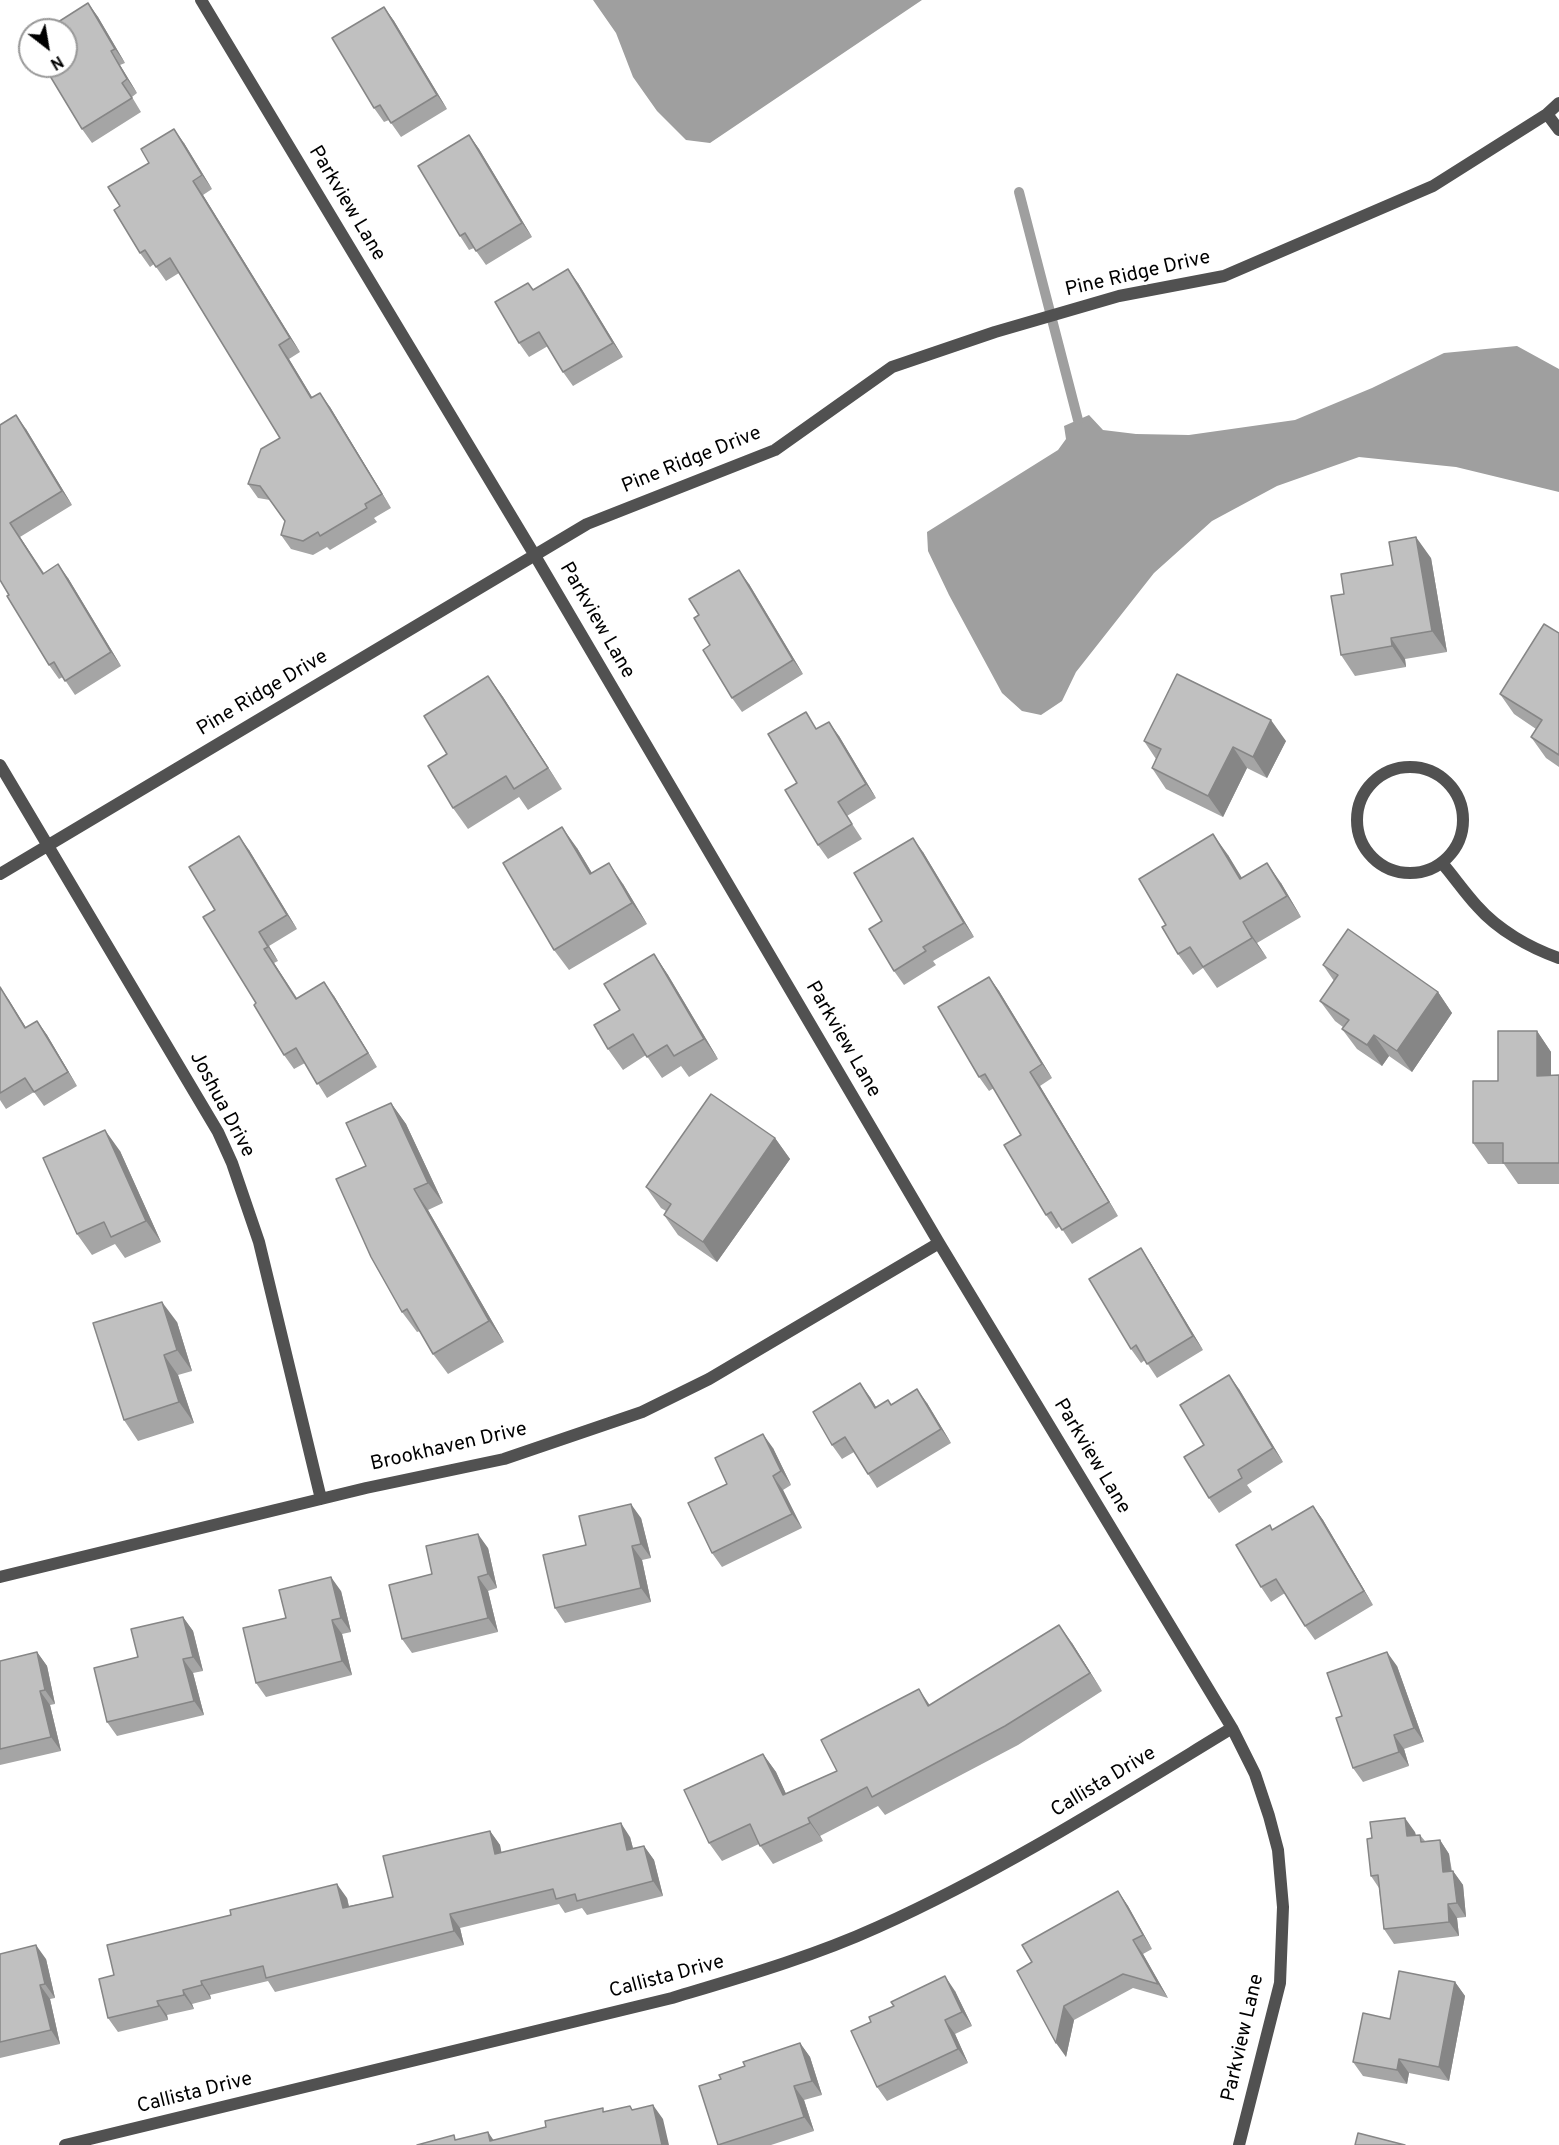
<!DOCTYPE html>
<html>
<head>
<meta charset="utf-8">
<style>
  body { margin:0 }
  #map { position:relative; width:1559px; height:2145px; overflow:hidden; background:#fff; font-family:Overpass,sans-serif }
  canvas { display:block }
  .north { position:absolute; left:18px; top:18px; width:60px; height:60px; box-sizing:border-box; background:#fff; border:2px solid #999; border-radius:50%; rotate:149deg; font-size:16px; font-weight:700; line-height:24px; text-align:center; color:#000 }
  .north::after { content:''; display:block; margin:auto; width:21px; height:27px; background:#000; clip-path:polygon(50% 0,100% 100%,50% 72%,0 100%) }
</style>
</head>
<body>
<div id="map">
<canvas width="1559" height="2145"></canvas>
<div class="north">N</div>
</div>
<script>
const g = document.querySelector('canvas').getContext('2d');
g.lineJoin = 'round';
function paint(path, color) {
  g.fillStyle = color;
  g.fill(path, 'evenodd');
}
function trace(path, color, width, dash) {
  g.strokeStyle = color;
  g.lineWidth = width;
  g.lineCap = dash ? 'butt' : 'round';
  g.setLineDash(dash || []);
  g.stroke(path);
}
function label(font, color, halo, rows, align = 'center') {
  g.font = font + ' Overpass,sans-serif';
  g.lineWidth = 6;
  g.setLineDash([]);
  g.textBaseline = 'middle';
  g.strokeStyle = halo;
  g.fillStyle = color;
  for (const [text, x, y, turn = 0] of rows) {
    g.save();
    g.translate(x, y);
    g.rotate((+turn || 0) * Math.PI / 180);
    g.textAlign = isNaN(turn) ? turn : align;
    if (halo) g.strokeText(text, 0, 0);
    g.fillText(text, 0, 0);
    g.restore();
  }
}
const water = new Path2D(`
  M593,0H922L710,143L686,140L657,111L633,77L616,33Z
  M1517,346L1559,369V492L1456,467L1359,457L1277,486L1212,521L1154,573L1076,672L1062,701L1041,715L1022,711L1002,693L949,595L928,551L927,532L1058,450L1066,439L1064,426L1089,415L1103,430L1136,434L1189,435L1295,420L1372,388L1444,353Z`);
const stream = new Path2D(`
  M1019,192L1078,420`);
const street = new Path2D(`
  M201,0L534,554L939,1243L1232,1728L1255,1774L1269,1816L1278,1850L1283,1907L1280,1983L1239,2145
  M1547,114L1559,130
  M0,765L218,1132L232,1163L259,1242L321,1499
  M1357 820a53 53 0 1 1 106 0a53 53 0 1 1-106 0Z
  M1442,863C1454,877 1465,893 1477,906C1498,930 1530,948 1559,958
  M0,874L587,524L775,450L892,367L995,332L1119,296L1224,276L1433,186L1547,114L1559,103
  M0,1577L366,1488L504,1459L642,1412L709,1379L939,1243
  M65,2145L672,1998C742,1977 812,1957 878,1927C1002,1871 1117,1798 1232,1728`);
const wall = new Path2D(`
  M88,3L98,17L125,63L120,65L137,93L132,97L141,112L92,143L82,129Z
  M384,7L394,21L447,109L401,137L389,120L384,122L374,108Z
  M469,135L479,149L532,237L486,265L474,248L469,250L460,236Z
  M184,143L212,189L203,195L300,352L289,359L312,397L330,407L391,508L374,518L377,522L330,550L327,547L313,555L291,549L281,535L285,521L270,500L258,498L248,484L280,438L179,273L166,281L154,264L150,267L140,253L120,206Z
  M528,283L533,289L578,283L623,357L573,386L563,372L548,346L529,357L519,343Z
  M26,429L72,505L20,537L44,573L68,578L121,666L75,695L63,677L59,679L49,665L0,580Z
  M1431,558L1447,652L1405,659L1406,667L1355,676L1341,655L1344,594L1393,565Z
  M749,584L803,674L742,712L732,698Z
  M1559,633V767L1546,758L1531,737L1536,729L1514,714L1500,694Z
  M488,676L503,697L562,789L528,810L519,797L468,829L453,808L447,754Z
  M818,729L839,736L876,798L847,816L862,839L828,859L818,845L797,783Z
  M1144,741H1286L1267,778L1247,768L1223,817L1166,789L1152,768L1156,759Z
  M577,848L592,873L623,884L647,924L569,970L554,950Z
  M249,850L297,929L269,946L278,961L274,963L297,998L334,996L377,1067L327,1098L305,1063L294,1069L284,1055L215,910Z
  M923,852L974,937L933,961L936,965L904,985L894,971L882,921Z
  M1228,855L1241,878L1281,883L1301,917L1257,943L1267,958L1217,988L1203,968L1193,975L1178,954L1166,925Z
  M654,954L668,975L718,1059L689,1077L681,1066L662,1078L646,1055L623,1070L608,1049L620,1010Z
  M1323,965L1438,992L1452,1013L1412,1072L1389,1056L1382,1066L1357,1049L1342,1029L1343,1027L1335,1021L1320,1001L1334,981Z
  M989,977L999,991L1052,1078L1040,1086L1118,1216L1072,1244L1060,1226L1056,1229L1046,1215L1021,1135L994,1088L989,1091L979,1077Z
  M0,987L26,1028L37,1021L47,1035L77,1086L44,1106L34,1092L6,1109L0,1100Z
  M1537,1031L1551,1052V1076L1559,1075V1184H1518L1504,1164H1488L1473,1143L1498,1081Z
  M391,1103L406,1124L443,1203L428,1210L504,1342L448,1374L433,1354L420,1331L417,1332L402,1312L366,1166Z
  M775,1138L790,1159L717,1262L678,1235L664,1215L666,1211L661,1208L646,1187Z
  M120,1151L161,1242L125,1258L115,1244L92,1255L77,1234Z
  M1150,1262L1203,1350L1157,1378L1145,1360L1141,1363L1131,1349Z
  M177,1322L192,1371L178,1375L194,1423L138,1441L124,1420Z
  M1239,1389L1283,1462L1247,1485L1252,1492L1219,1513L1209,1498L1204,1445Z
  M870,1397L876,1407L891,1404L927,1403L951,1443L877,1488L854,1452L842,1459L832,1445Z
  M773,1448L791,1485L783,1490L802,1528L722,1567L712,1553Z
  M1313,1506L1323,1520L1373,1605L1315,1640L1305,1626L1285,1593L1271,1602L1261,1587Z
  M641,1518L651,1558L642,1560L651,1602L565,1623L555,1608L586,1545Z
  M488,1548L497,1588L488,1591L498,1632L412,1653L402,1639L432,1574Z
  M341,1591L351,1632L342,1634L352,1675L266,1697L256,1683L286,1618Z
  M183,1617L193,1631L203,1671L193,1673L204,1715L117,1736L107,1722L138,1657Z
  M1072,1643L1102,1691L1018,1745L885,1815L878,1806L820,1836L823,1841L773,1864L759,1844L722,1861L709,1843L763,1754L776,1772L786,1794L837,1771L930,1705Z
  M37,1652L47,1666L55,1704L50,1705L61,1751L0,1765V1661Z
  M1397,1666L1424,1742L1404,1749L1409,1766L1363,1782L1353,1768Z
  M490,1831L500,1845L501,1853L630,1837L633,1848L644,1846L654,1860L663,1896L587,1915L582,1908L565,1913L559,1904L460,1928L464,1945L275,1992L268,1981L210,1995L211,1999L192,2004L194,2009L167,2015L168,2020L118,2032L108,2018L114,1975L347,1898L349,1906L393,1897Z
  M1415,1832L1416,1835H1420L1425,1841L1440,1840L1449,1854L1452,1871H1453L1463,1885L1466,1917L1457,1918L1459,1936L1394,1944L1384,1929L1379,1888L1371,1876Z
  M1118,1891L1128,1906L1152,1949L1143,1954L1168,1998L1133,1988L1074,2020L1066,2057L1032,1962Z
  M0,1954L46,1959L55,1998L50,1999L60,2044L0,2058Z
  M1455,1982L1465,1996L1449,2081L1409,2073L1407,2084L1363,2076L1353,2062L1390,2019Z
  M955,1991L972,2026L955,2034L968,2063L887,2101L877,2087L871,2022Z
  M800,2043L810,2057L822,2095L804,2100L814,2131L771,2145H718L745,2066Z`);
const shadedWall = new Path2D(`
  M88,3L98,17L125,63L115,49Z
  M384,7L394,21L447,109L437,95Z
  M111,51L120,65L137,93L127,79Z
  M174,129L184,143L212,189L202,175Z
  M469,135L479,149L532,237L522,223Z
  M193,181L203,195L300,352L290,338Z
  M568,269L578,283L623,357L613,343Z
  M279,345L289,359L321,412L311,398Z
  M320,393L330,407L391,508L382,494Z
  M16,415L26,429L72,505L62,491Z
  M10,523L20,537L53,588L43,574Z
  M1416,537L1431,558L1447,652L1432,631Z
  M58,564L68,578L121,666L111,652Z
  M739,570L749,584L803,674L793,660Z
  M1391,638L1405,659L1406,667L1392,646Z
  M488,676L503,697L562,789L548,768Z
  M1271,720L1286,741L1267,778L1253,757Z
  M829,722L839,736L876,798L866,784Z
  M1233,747L1247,768L1223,817L1208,796Z
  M562,827L577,848L605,895L590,874Z
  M1213,834L1228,855L1255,899L1240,879Z
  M239,836L249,850L297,929L287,915Z
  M913,838L923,852L974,937L964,923Z
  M609,863L623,884L647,924L632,903Z
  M1267,863L1281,883L1301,917L1287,896Z
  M1243,922L1267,958L1252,938Z
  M259,932L269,946L278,961L268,947Z
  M264,949L274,963L306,1013L296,999Z
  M654,954L668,975L718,1059L704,1039Z
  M989,977L999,991L1052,1078L1042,1064Z
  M324,982L334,996L377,1067L368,1053Z
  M0,987L9,1000L35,1042L25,1028Z
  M1438,992L1452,1013L1412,1072L1397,1051Z
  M37,1021L47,1035L77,1086L68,1072Z
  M1537,1031L1551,1052V1096L1537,1076Z
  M1374,1035L1389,1056L1382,1066L1367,1045Z
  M1030,1072L1040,1086L1118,1216L1109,1202Z
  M391,1103L406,1124L443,1203L428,1183Z
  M105,1130L120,1151L161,1242L146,1221Z
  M775,1138L790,1159L717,1262L703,1242Z
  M414,1189L428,1210L504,1342L489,1321Z
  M1141,1248L1150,1262L1203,1350L1193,1336Z
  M162,1302L177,1322L192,1371L177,1350Z
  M164,1355L178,1375L194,1423L179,1402Z
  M1229,1375L1239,1389L1283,1462L1273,1448Z
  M860,1383L870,1397L885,1422L875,1408Z
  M917,1389L927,1403L951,1443L941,1429Z
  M763,1434L773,1448L791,1485L781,1471Z
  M773,1476L783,1490L802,1528L792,1514Z
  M631,1504L641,1518L651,1558L641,1544Z
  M1313,1506L1323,1520L1373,1605L1364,1591Z
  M478,1534L488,1548L497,1588L488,1574Z
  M632,1546L642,1560L651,1602L641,1588Z
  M331,1577L341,1591L351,1632L341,1618Z
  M478,1577L488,1591L498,1632L488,1618Z
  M183,1617L193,1631L203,1671L193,1657Z
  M332,1620L342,1634L352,1675L342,1661Z
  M1059,1625L1072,1643L1102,1691L1090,1673Z
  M37,1652L47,1666L55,1704L45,1690Z
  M1387,1652L1397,1666L1424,1742L1414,1728Z
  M183,1659L193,1673L204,1715L194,1701Z
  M919,1689L931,1707L928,1706Z
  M40,1691L50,1705L61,1751L51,1737Z
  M1394,1735L1404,1749L1409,1766L1399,1752Z
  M763,1754L776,1772L795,1813L783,1795Z
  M808,1818L820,1836L823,1841L810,1823Z
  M1405,1818L1415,1832L1417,1850L1407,1836Z
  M621,1823L630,1837L637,1864L627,1850Z
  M490,1831L500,1845L505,1869L495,1854Z
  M1440,1840L1449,1854L1453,1886L1443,1872Z
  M644,1846L654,1860L663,1896L653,1881Z
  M1453,1871L1463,1885L1466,1917L1457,1903Z
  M337,1884L347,1898L352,1922L343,1908Z
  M1118,1891L1128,1906L1152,1949L1143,1935Z
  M1448,1904L1457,1918L1459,1936L1449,1922Z
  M450,1914L460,1928L464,1945L454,1931Z
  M1133,1940L1143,1954L1168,1998L1158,1984Z
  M36,1945L46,1959L55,1998L45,1984Z
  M945,1976L955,1991L972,2026L962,2012Z
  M201,1981L210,1995L211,1999L202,1985Z
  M1455,1982L1465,1996L1449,2081L1439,2067Z
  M40,1985L50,1999L60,2044L51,2030Z
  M183,1990L192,2004L194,2009L184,1995Z
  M157,2001L167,2015L168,2020L159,2006Z
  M1064,2006L1074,2020L1066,2057L1056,2043Z
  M945,2020L955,2034L968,2063L958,2049Z
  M800,2043L810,2057L822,2095L812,2081Z
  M1399,2059L1409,2073L1407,2084L1397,2070Z
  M794,2086L804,2100L814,2131L804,2117Z
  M653,2105L663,2119L669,2145H662Z
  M488,2132L497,2145L490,2141Z`);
const building = new Path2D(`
  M88,3L115,49L111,51L127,79L122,83L132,98L82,129L44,66H66V30H58L55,24Z
  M384,7L437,95L391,123L380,105L374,108L332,38Z
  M174,129L202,175L193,181L290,338L279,345L311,398L320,393L382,494L365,504L367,508L320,536L318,532L303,541L281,535L285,521L260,486L248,484L261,449L280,438L170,258L156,267L145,250L140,253L114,210L120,206L108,187L149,163L141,149Z
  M469,135L522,223L476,251L465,233L460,236L418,166Z
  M568,269L613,343L563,372L539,332L519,343L495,302L528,283L533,290Z
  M16,415L62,491L10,523L43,574L58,564L111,652L65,681L54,662L49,665L7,596L9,595L0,580V425Z
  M1416,537L1432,631L1391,638L1392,646L1341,655L1331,596L1344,594L1341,574L1393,565L1389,542Z
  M739,570L793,660L732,698L703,650L710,645L694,618L699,615L689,599Z
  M1544,624L1559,633V755L1531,737L1542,720L1500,694Z
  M1177,674L1271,720L1253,757L1233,747L1208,796L1152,768L1161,749L1144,741Z
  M488,676L548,768L514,789L506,776L453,808L428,766L447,754L424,716Z
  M806,712L816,729L829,722L866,784L838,802L852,824L818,845L785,790L797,783L768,734Z
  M562,827L590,874L609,863L632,903L554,950L503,863Z
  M1213,834L1240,879L1267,863L1287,896L1243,922L1252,938L1203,967L1190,947L1178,954L1162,927L1166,925L1139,879Z
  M239,836L287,915L259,932L268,947L264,949L296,999L324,982L368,1053L317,1084L296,1048L284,1055L254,1005L256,1003L203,917L215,910L189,867Z
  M913,838L964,923L923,947L926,951L894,971L869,929L882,921L854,873Z
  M1348,929L1438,992L1397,1051L1374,1035L1367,1045L1342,1029L1349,1020L1320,1001L1338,975L1323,965Z
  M654,954L704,1039L674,1056L667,1045L647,1057L633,1034L608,1049L594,1025L620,1010L604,984Z
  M989,977L1042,1064L1030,1072L1109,1202L1062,1230L1051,1212L1046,1215L1004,1145L1021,1135L985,1074L979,1077L938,1007Z
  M0,987L25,1028L37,1021L68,1072L34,1092L25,1078L0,1093Z
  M1498,1031H1537V1076L1559,1075V1163H1503V1143H1473V1081H1498Z
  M711,1094L775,1138L703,1242L664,1215L671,1204L646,1187Z
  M391,1103L428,1183L414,1189L489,1321L433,1354L407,1309L402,1312L371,1257L336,1179L366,1166L346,1123Z
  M105,1130L146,1221L111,1237L104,1222L77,1234L43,1158Z
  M1141,1248L1193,1336L1147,1364L1136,1345L1131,1349L1089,1279Z
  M162,1302L177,1350L164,1355L179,1402L124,1420L93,1323Z
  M1229,1375L1273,1448L1238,1470L1242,1478L1209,1498L1184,1457L1204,1445L1180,1405Z
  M860,1383L875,1408L888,1400L891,1405L917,1389L941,1429L868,1474L845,1437L832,1445L813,1412Z
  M763,1434L781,1471L773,1476L792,1514L712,1553L688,1503L727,1484L715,1458Z
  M631,1504L641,1544L632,1546L641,1588L555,1608L543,1555L586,1545L579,1516Z
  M1313,1506L1364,1591L1305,1626L1276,1579L1261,1587L1236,1545L1270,1525L1272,1530Z
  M478,1534L488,1574L478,1577L488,1618L402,1639L389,1585L432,1574L426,1546Z
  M331,1577L341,1618L332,1620L342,1661L256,1683L243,1628L286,1618L279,1590Z
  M183,1617L193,1657L183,1659L194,1701L107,1722L94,1668L138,1657L131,1629Z
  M1059,1625L1090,1673L1005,1726L872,1797L867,1787L808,1818L810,1823L760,1846L750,1824L709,1843L684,1790L763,1754L783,1795L837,1771L821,1740L919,1689L928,1706Z
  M37,1652L45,1690L40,1691L51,1737L0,1749V1661Z
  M1387,1652L1414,1728L1394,1735L1399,1752L1353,1768L1336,1718L1342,1716L1327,1673Z
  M1405,1818L1407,1836L1420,1835L1421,1842L1440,1840L1443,1872L1453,1871L1457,1903L1448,1904L1449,1922L1384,1929L1378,1875L1371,1876L1367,1839L1372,1838L1370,1822Z
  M621,1823L627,1850L644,1846L653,1881L577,1901L575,1894L556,1899L553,1889L450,1914L454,1931L266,1978L263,1966L201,1981L202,1985L183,1990L184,1995L157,2001L159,2006L108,2018L99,1979L114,1975L107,1945L231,1915L230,1910L337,1884L343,1908L393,1897L383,1856L490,1831L495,1854Z
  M1118,1891L1143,1935L1133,1940L1158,1984L1123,1974L1064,2006L1056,2043L1017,1971L1032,1962L1022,1945Z
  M36,1945L45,1984L40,1985L51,2030L0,2042V1954Z
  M1399,1971L1455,1982L1439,2067L1399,2059L1397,2070L1353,2062L1363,2013L1390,2019Z
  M945,1976L962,2012L945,2020L958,2049L877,2087L851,2031L871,2022L869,2017L894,2006L891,2002Z
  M800,2043L812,2081L794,2086L804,2117L718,2145L699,2086L721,2079L719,2075L745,2066L743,2062Z
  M653,2105L662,2145H417L454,2135L455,2140L488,2132L490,2141L546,2127L545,2121L603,2108V2112L630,2106L632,2110Z
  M1358,2133L1405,2145H1355Z`);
const streetNames = [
  ["Parkview Lane",346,204,59],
  ["Pine Ridge Drive",1138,275,-13],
  ["Pine Ridge Drive",692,461,-22],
  ["Parkview Lane",596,621,60],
  ["Pine Ridge Drive",263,694,-31],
  ["Parkview Lane",842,1040,60],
  ["Joshua Drive",221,1105,62],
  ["Brookhaven Drive",449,1448,-13],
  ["Parkview Lane",1091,1457,59],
  ["Callista Drive",1104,1783,-31],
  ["Callista Drive",667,1978,-15],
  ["Parkview Lane",1244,2038,-77],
  ["Callista Drive",195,2094,-14]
];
paint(water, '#9f9f9f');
trace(stream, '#9f9f9f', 10);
trace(street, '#515151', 12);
paint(wall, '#a5a5a5');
paint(shadedWall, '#868686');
paint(building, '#c0c0c0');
trace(building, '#868686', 1.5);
label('20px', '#000', '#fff', streetNames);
</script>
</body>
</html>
